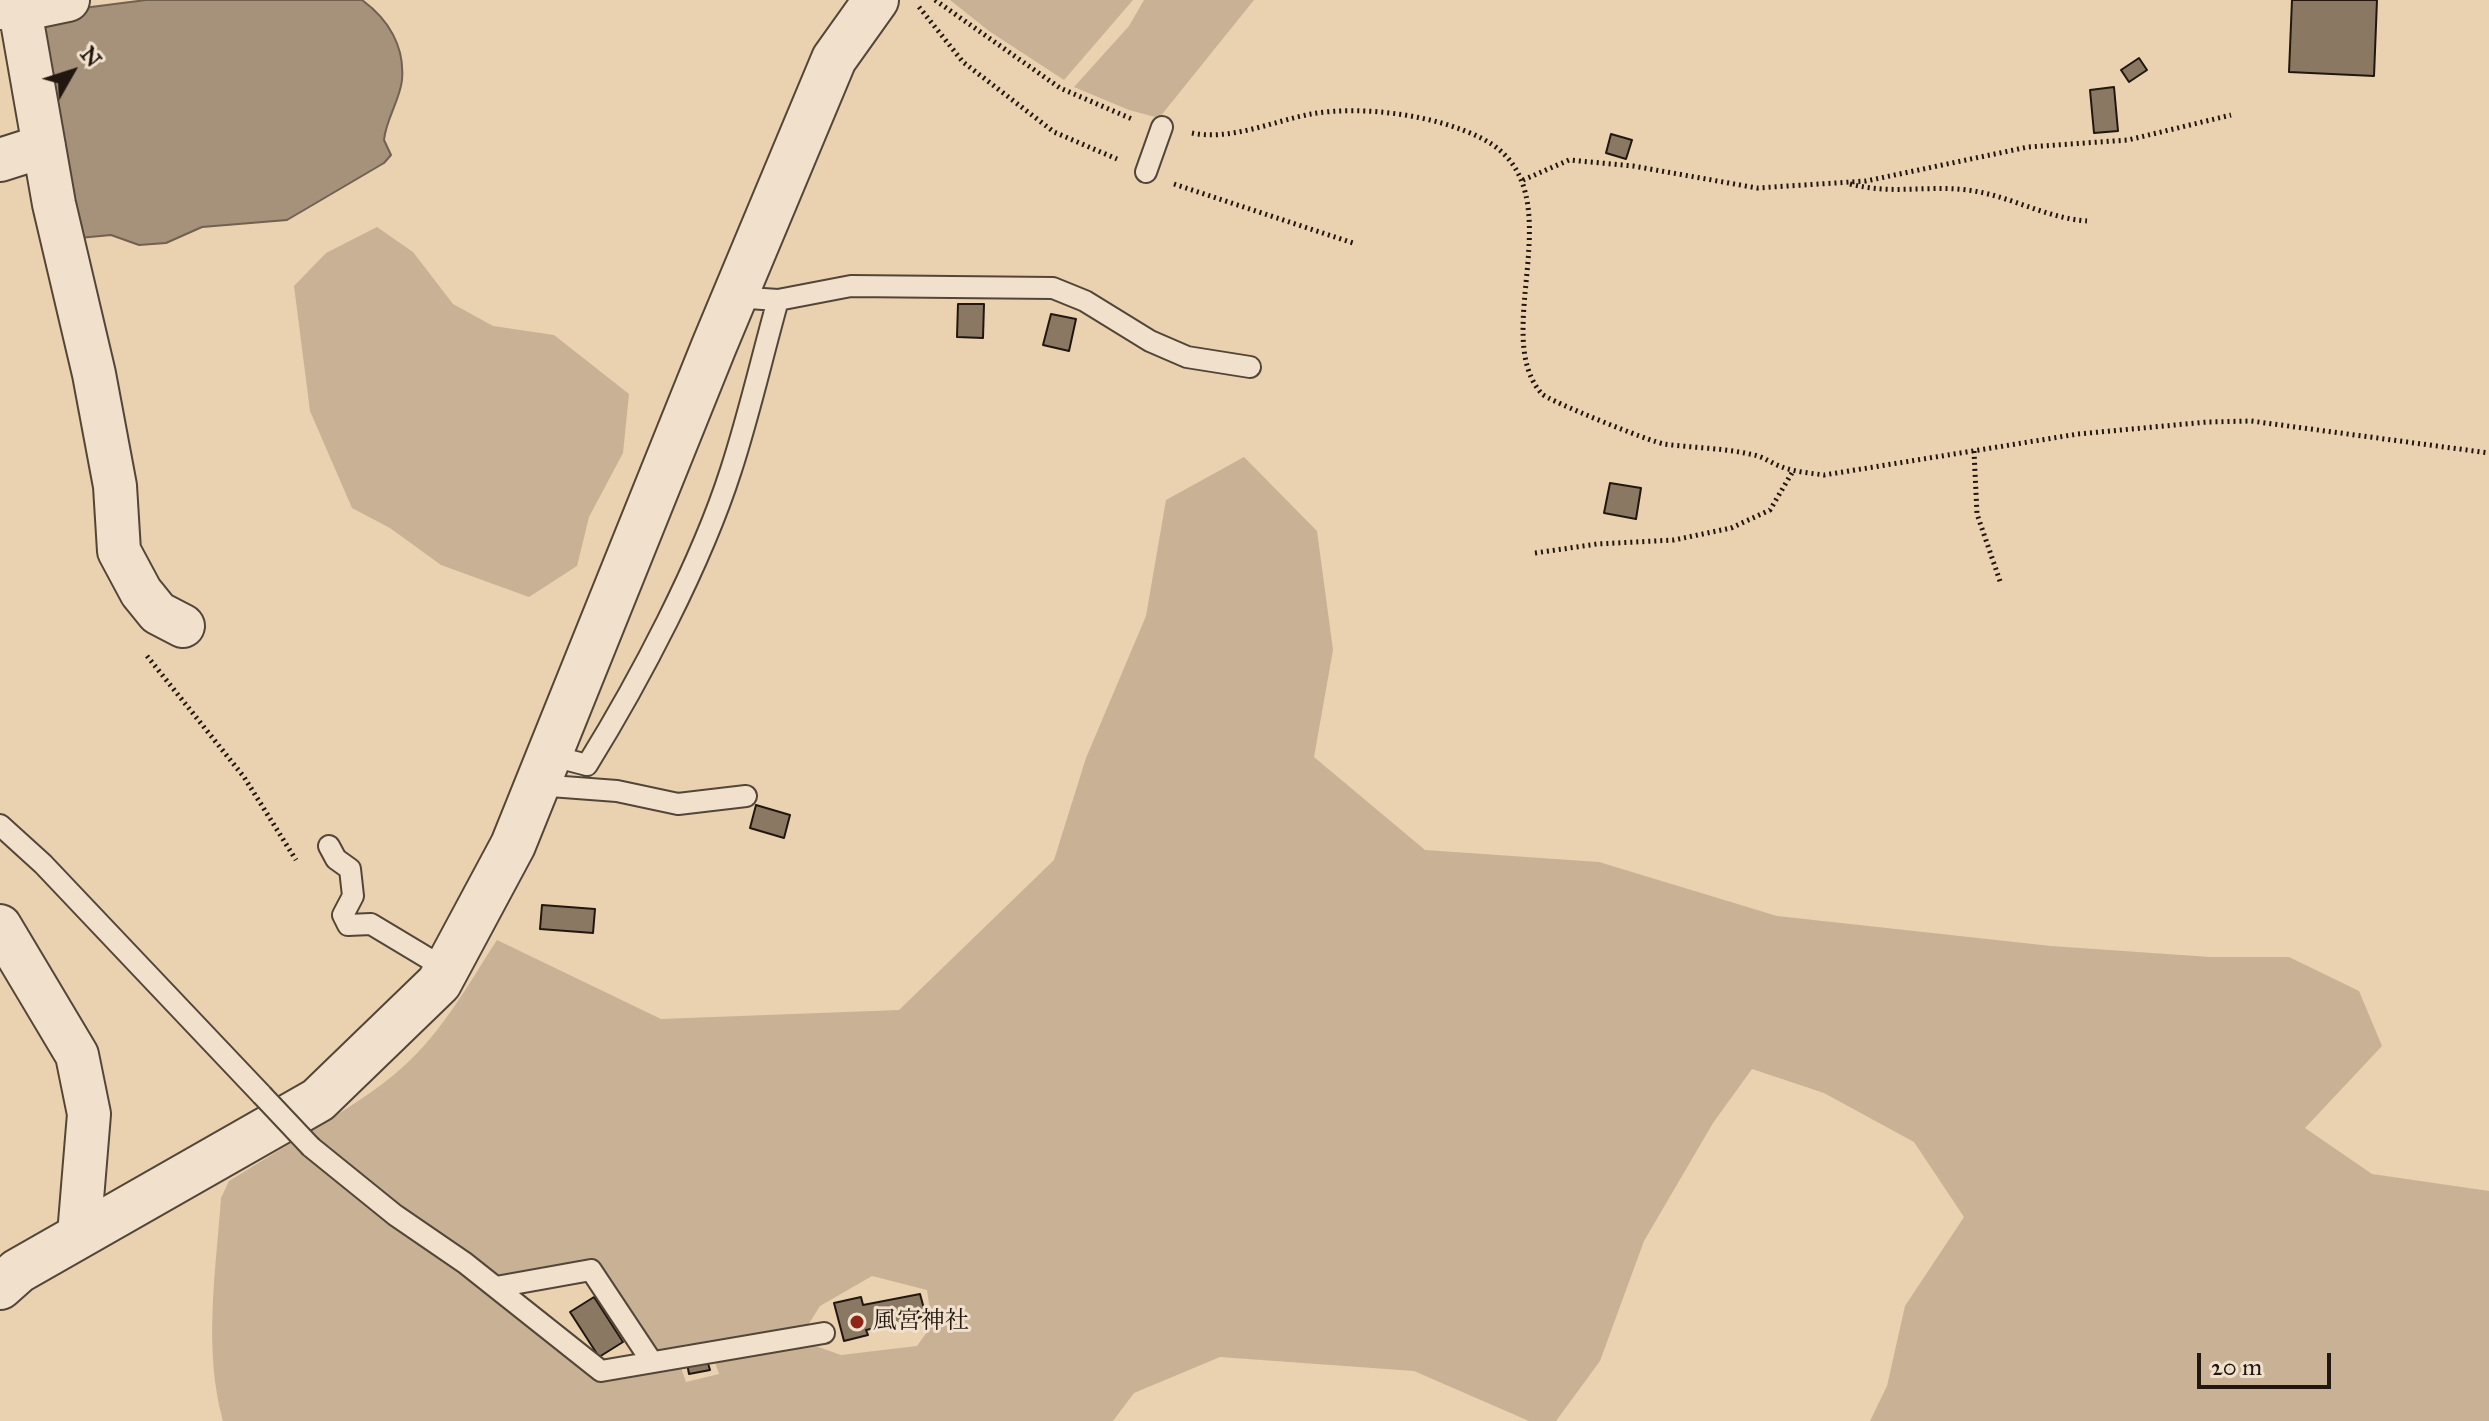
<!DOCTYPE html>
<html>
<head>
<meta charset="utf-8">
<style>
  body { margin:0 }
  #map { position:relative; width:2489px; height:1421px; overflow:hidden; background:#ead1b0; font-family:"IM FELL Great Primer",serif }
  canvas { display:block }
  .north { position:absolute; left:32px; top:32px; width:80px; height:80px; -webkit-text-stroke:6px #f1e1cc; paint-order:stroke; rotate:51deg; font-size:22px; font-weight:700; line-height:32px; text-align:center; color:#211710 }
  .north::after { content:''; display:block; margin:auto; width:28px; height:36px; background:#211710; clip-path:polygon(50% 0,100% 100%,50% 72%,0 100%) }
  .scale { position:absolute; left:2197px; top:1353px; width:134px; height:36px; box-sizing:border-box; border:4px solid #211710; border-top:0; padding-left:10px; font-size:24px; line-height:28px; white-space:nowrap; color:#211710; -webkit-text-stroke:6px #f1e1cc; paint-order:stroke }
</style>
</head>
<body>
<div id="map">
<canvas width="2489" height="1421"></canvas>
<div class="north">N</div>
<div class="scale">20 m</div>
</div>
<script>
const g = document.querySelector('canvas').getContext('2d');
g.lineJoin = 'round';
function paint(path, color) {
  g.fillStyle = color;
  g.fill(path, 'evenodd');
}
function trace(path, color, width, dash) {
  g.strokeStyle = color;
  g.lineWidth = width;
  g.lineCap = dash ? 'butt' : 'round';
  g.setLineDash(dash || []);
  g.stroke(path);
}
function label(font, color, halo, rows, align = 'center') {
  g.font = font + ' "IM FELL Great Primer","Noto Serif JP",serif';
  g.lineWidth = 6;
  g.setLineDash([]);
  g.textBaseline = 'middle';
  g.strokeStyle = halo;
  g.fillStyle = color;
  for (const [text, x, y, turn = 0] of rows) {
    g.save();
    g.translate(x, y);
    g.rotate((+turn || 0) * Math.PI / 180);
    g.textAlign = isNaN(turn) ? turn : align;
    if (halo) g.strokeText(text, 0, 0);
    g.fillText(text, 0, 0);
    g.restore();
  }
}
const green = new Path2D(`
  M950,0H1133L1064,80L989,31Z
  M1144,0H1254L1159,118L1129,110L1074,87L1129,26Z
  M377,227L413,252L453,304L493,326L554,335L629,394L623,453L589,517L577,566L529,597L441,565L390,528L352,508L310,411L294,286L326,253Z
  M1244,457L1317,531L1333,650L1314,757L1425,850L1599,862L1777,916L2051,946L2210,957H2289L2359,991L2382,1046L2305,1128L2372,1174L2489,1191V1421H1870L1887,1386L1905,1306L1964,1217L1914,1142L1824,1093L1752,1069L1713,1123L1644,1241L1600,1361L1556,1421H1529L1414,1371L1220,1357L1134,1393L1113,1421H223C203,1350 216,1270 221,1198L229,1181L291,1143L595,1378L680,1365L686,1382L719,1374L714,1359L810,1344L841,1355L917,1346L932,1325L927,1290L872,1276L820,1306L805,1330L657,1356L596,1261L495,1278C436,1227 360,1191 311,1130C344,1111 376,1091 404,1066C443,1031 469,983 497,940L661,1019L899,1010L1054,860L1086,758L1146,616L1166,500Z`);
const water = new Path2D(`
  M146,0H362C388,19 405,46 402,80C400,100 386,119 384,140L391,155L384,163L287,220L202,227L166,243L139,245L111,235L79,238L36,14Z`);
const building = new Path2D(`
  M2292,0H2377L2374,76L2289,72Z
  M2139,58L2147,70L2129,82L2121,70Z
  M2114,87L2118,131L2094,133L2090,90Z
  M1611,134L1632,140L1626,159L1606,153Z
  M958,304H984L983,338L957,337Z
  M1051,314L1076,319L1069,351L1043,345Z
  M1610,483L1641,488L1636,519L1604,513Z
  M756,805L790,815L784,838L750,828Z
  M542,905L595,909L593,933L540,929Z
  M920,1294L926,1316L866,1330L868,1335L844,1341L834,1303L861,1297L863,1305Z
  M594,1297L623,1342L599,1357L570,1312Z
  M707,1360L710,1370L689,1374L687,1363Z`);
const path = new Path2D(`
  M935,0L1060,88L1132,119
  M919,7L963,62L1054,132L1117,159
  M1192,133C1230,141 1274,121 1311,114C1362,105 1437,115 1483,139C1579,189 1487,333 1542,394C1549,401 1651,442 1664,444C1694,448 1725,448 1754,455C1764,457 1773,464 1782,467C1795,472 1810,473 1824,475L2078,434L2207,422L2251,421L2489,453
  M1523,180L1569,160L1633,166L1757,188L1866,181L2028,147L2128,140L2231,115
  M1174,184L1353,243
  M1850,184C1893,195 1926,185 1967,190C2009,195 2045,218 2087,221
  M1974,451L1977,514L2001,584
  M1535,553L1597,544L1674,540L1731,528L1770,510L1793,471
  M147,656L244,777L296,860`);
const service = new Path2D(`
  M1146,172L1162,127
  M734,297L778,300L851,286L1053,288L1085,301L1150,341L1187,357L1250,367
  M549,755L587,765C639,681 701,564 731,470C749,415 762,357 778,300
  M537,785L617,791L678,804L746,796
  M0,825L43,864L262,1095
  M329,846L336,859L350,869L353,896L343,915L348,925L371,924L446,969
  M311,1147L395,1215L465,1263L601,1371L824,1333
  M496,1287L591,1270L652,1362`);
const minor = new Path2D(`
  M0,8L20,10L68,0
  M20,10L54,204L94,374L115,486L119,551L141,592L158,613L183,626
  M0,160L44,146
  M0,926L77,1055L89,1114L79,1235`);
const tertiary = new Path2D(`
  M0,1287L18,1271L318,1100L439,983L513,845L714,346L834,59L876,0`);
const serviceBridge = new Path2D(`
  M262,1095L311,1147`);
const markers = [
  [857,1322,8,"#8f2418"]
];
const poiNames = [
  ["風宮神社",873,1322]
];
paint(green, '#c8b195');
paint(water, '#a6927a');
trace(water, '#716150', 2);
paint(building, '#8a7863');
trace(building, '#211710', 2);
trace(service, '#534638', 24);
trace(minor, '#534638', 46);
trace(tertiary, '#534638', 48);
trace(path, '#211710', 5, [2, 4]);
trace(service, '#f1e1cc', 20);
trace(minor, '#f1e1cc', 42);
trace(tertiary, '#f1e1cc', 44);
trace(serviceBridge, '#534638', 24, []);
trace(serviceBridge, '#f1e1cc', 20);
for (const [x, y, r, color] of markers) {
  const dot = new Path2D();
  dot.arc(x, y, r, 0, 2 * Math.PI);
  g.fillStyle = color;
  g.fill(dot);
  trace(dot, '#f1e1cc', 3);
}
label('24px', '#211710', '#f1e1cc', poiNames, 'left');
</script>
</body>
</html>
